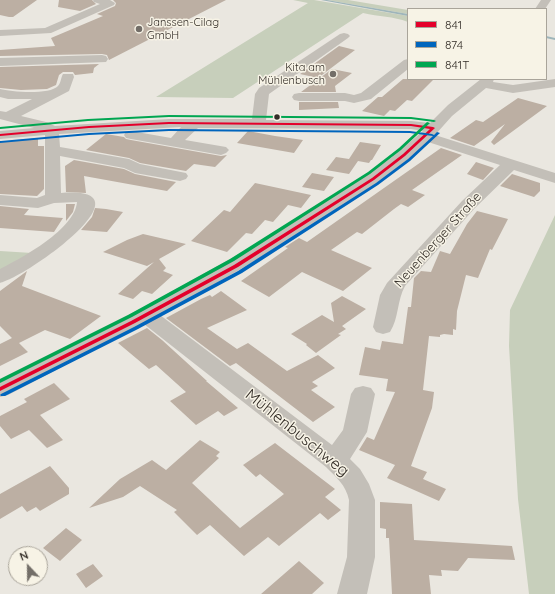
<!DOCTYPE html>
<html>
<head>
<meta charset="utf-8">
<style>
  body { margin:0 }
  #map { position:relative; width:555px; height:594px; overflow:hidden; background:#eae7e0; font-family:Quicksand,sans-serif }
  canvas { display:block }
  .legend { position:absolute; left:407px; top:8px; width:140px; height:72px; box-sizing:border-box; background:#f7f3e6; border:1px solid #a9a49a; margin:0; padding:5px 7px; list-style:none; font-size:12px; color:#332d27 }
  .legend li { display:flex; align-items:center; gap:8px; height:20px }
  .legend b { width:20px; border:1px solid #a9a49a }
  .north { position:absolute; left:8px; top:546px; width:40px; height:40px; box-sizing:border-box; background:#f7f3e6; border:1px solid #a9a49a; border-radius:50%; rotate:338deg; font-size:11px; font-weight:700; line-height:16px; text-align:center; color:#332d27 }
  .north::after { content:''; display:block; margin:auto; width:14px; height:18px; background:#736e68; clip-path:polygon(50% 0,100% 100%,50% 72%,0 100%) }
</style>
</head>
<body>
<div id="map">
<canvas width="555" height="594"></canvas>
<ul class="legend">
<li><b style="height:5px;background:#e4002b"></b>841</li>
<li><b style="height:5px;background:#0065bd"></b>874</li>
<li><b style="height:5px;background:#00a651"></b>841T</li>
</ul>
<div class="north">N</div>
</div>
<script>
const g = document.querySelector('canvas').getContext('2d');
g.lineJoin = 'round';
function paint(path, color) {
  g.fillStyle = color;
  g.fill(path, 'evenodd');
}
function trace(path, color, width, dash) {
  g.strokeStyle = color;
  g.lineWidth = width;
  g.lineCap = dash ? 'butt' : 'round';
  g.setLineDash(dash || []);
  g.stroke(path);
}
function label(font, color, halo, rows, align = 'center') {
  g.font = font + ' Quicksand,sans-serif';
  g.lineWidth = 3;
  g.setLineDash([]);
  g.textBaseline = 'middle';
  g.strokeStyle = halo;
  g.fillStyle = color;
  for (const [text, x, y, turn = 0] of rows) {
    g.save();
    g.translate(x, y);
    g.rotate((+turn || 0) * Math.PI / 180);
    g.textAlign = isNaN(turn) ? turn : align;
    if (halo) g.strokeText(text, 0, 0);
    g.fillText(text, 0, 0);
    g.restore();
  }
}
const green = new Path2D(`
  M293,0H314L408,16V22C393,16 379,17 363,13L233,98L156,97L308,3Z
  M327,0H348L408,10V14Z
  M555,215V594H529L518,499L509,346L510,310Z
  M0,251L32,253L0,272Z`);
const stream = new Path2D(`
  M321,0H327L408,14V16Z
  M546,36L555,38V40L546,38Z`);
const building = new Path2D(`
  M0,0H37L13,17H9L0,15Z
  M59,0H92L96,4L80,11L58,7Z
  M113,0H226L109,60L107,55L102,54L0,56V50L55,46L51,38L103,16L97,14L115,6L116,3Z
  M339,46L355,50L318,78L300,74Z
  M99,64L94,68L93,73L75,75L73,72H63L59,75L56,85L47,89L21,90L0,88V67Z
  M332,69L352,73L335,86L336,92H301Z
  M403,79H434L412,101L407,100L395,111L390,110L384,116L362,111L378,97H382Z
  M518,98L547,106L494,145L491,142L505,124L474,146L450,138L476,120L483,122Z
  M299,102H338L339,108L299,110Z
  M248,131L275,136L303,140L294,153L237,143Z
  M106,134L124,137L126,139L131,140L221,156L227,155L215,167L194,164L186,171L140,163L129,158L86,150Z
  M38,138V146H44V189L37,196L0,194V142Z
  M360,142L381,145L372,160H371L369,163L358,161L349,174L326,170L336,157L349,159Z
  M441,148L462,155L412,190L425,195L408,207L401,204L394,209L362,234L357,232L331,250L372,268L343,291L302,272L269,297L241,281L288,248L285,247L299,238L307,242Z
  M74,160L124,169L135,174L176,182L167,191L84,176L86,193L66,192L65,166Z
  M476,162L494,168L483,180L467,174Z
  M312,173L334,177L324,191L302,187Z
  M512,174L540,183V191L534,197L500,186Z
  M255,183L311,195L301,208L288,205L273,222L265,220L252,234L246,233L227,252L191,241L224,210L230,212Z
  M66,204H75L73,212L66,221Z
  M0,206L29,209L24,215L63,218L54,232L0,228Z
  M95,208L106,209L123,212L107,232L81,230L92,217Z
  M477,211L508,219L492,250L490,249L478,278L466,275L457,311L456,330L453,329V335L444,334L440,335V337L429,336L423,390L434,392L432,408L411,466L427,472L423,479L446,489L439,501L387,478L395,465L359,450L367,437L374,440L395,392L386,391L388,379L359,375L365,347L380,350L382,341L403,344L408,307H411L414,278L421,271L431,272L440,251L450,254L467,224Z
  M143,234L186,244L159,259L166,268L163,271L173,275L152,294L142,291L133,299L118,294L154,262L147,266L103,252L127,240Z
  M27,271L22,286L101,316L70,339L45,330L19,343L28,352L0,366V344L12,338L0,326V291Z
  M221,291L247,310L207,328L237,349L248,343L287,371L318,355L335,368L312,382L318,386L311,390L335,407L313,422L236,363L230,366L166,318L201,299L210,295L212,297Z
  M342,296L366,309L342,326L346,329L338,334L341,335L316,353L306,345L307,344L291,334L322,315L334,322L331,303Z
  M147,328L162,340L207,381H206L238,408L224,416L218,411L196,425L170,401L186,392L156,365L149,369L118,343Z
  M54,383L70,399L40,415L63,440L47,448L29,430L11,439L0,426V416L27,402L24,399Z
  M200,440L220,452L216,456L219,458L192,483L240,528L284,494L260,474L256,477L243,465L275,443L335,489L325,497L341,510L328,520L320,513L279,546L268,537L244,556L210,525L197,535L174,512L177,510L140,486L123,497L89,508L120,479L152,460L166,470Z
  M50,466L69,488V494L40,511L36,507L27,512L22,506L0,519V494Z
  M380,502L412,504L414,540L512,546L515,560L468,558L458,571L441,570L442,576L429,575L431,594H392L389,538H386V529L380,528Z
  M66,528L82,540L60,561L43,548Z
  M299,561L324,583L312,594H261Z
  M93,564L103,576L86,588L76,574Z`);
const minor = new Path2D(`
  M93,0H110L115,3L114,5L51,33L0,36V30L45,28L100,4L94,2Z
  M541,0H551L545,9H535Z
  M344,33L348,34L350,36L348,38L269,94L266,120L411,121L430,123L448,105L481,79H494L493,82L513,85L555,79V87L513,93L486,88L452,116L435,135L555,173V183L514,170L474,209L405,286C397,300 399,318 390,332L383,334L376,332L373,327L380,295L387,283L462,201L500,165L428,142C394,174 354,199 315,224C264,256 212,286 160,315L332,445L343,430L351,394L355,388L363,386L371,388L375,394L367,432L350,459L360,469L369,484L375,500V557L367,594H337L347,557L349,500C346,485 336,477 326,467L144,324L8,395L0,397V379L144,307L255,245L358,181L391,158L423,131L411,129L198,128L185,140L226,147L229,150L226,153L221,155L131,139L126,138L124,135L126,132L131,131L171,138L181,127L59,134L60,147L129,159L140,164L186,173L188,176L186,179L180,181L135,173L124,168L60,156L61,193C155,185 29,276 0,283V269C22,258 75,229 77,202L54,203L38,208L0,205V195L37,198L45,195V135L0,139V131L34,128L0,119V111L6,112L32,99H8L0,97V89C11,92 50,95 58,86C61,83 61,77 63,74H73L74,77L69,91L21,116L46,122L55,126L169,119H252L255,94L259,88L340,34Z
  M102,55L106,56L108,59L106,62L0,66V58Z
  M408,59V69L371,99L354,103L345,101H299L294,100L292,97L294,94L299,93H345L354,95L361,93L404,60Z`);
const bus1 = new Path2D(`
  M169,122L411,124L433,127L435,128L405,156L374,180L238,267L135,323L0,391V387L131,321L234,265L372,178L403,154L430,129L411,126L169,124L89,128L0,136V134L89,126Z`);
const bus2 = new Path2D(`
  M169,129L410,131L432,134L434,135L437,132L440,133L410,161L378,185L242,273L138,329L5,396H1L0,395L1,394L134,327L238,271L376,183L408,159L433,136L410,133L169,131L89,135L0,143V141H1L89,133Z`);
const bus3 = new Path2D(`
  M169,115L411,117L434,120L436,121L434,122L411,119L169,117L88,121L0,129V127L88,119Z
  M427,122L430,123L401,150L370,174L234,261L132,317L0,383V379L128,315L230,259L368,172L399,148Z`);
const markers = [
  [139,29,4,"#736e68"],
  [333,74,4,"#736e68"],
  [277,117,3.5,"#332d27"]
];
const farPoinames = [
  ["Janssen-Cilag",147,23],
  ["GmbH",147,36],
  ["Kita am",325,68,"right"],
  ["Mühlenbusch",325,81,"right"]
];
const streetNames = [
  ["Neuenberger Straße",438,240,-48]
];
const nearStreetnames = [
  ["Mühlenbuschweg",297,433,39]
];
paint(green, '#c7cfbb');
paint(stream, '#9eb5ba');
paint(building, '#bcafa3');
paint(minor, '#c3bfb8');
paint(bus1, '#e4002b');
paint(bus2, '#0065bd');
paint(bus3, '#00a651');
for (const [x, y, r, color] of markers) {
  const dot = new Path2D();
  dot.arc(x, y, r, 0, 2 * Math.PI);
  g.fillStyle = color;
  g.fill(dot);
  trace(dot, '#f7f3e6', 1.5);
}
label('11px', '#332d27', '#f7f3e6', farPoinames, 'left');
label('13px', '#332d27', '#f7f3e6', streetNames);
label('16px', '#332d27', '#f7f3e6', nearStreetnames);
</script>
</body>
</html>
